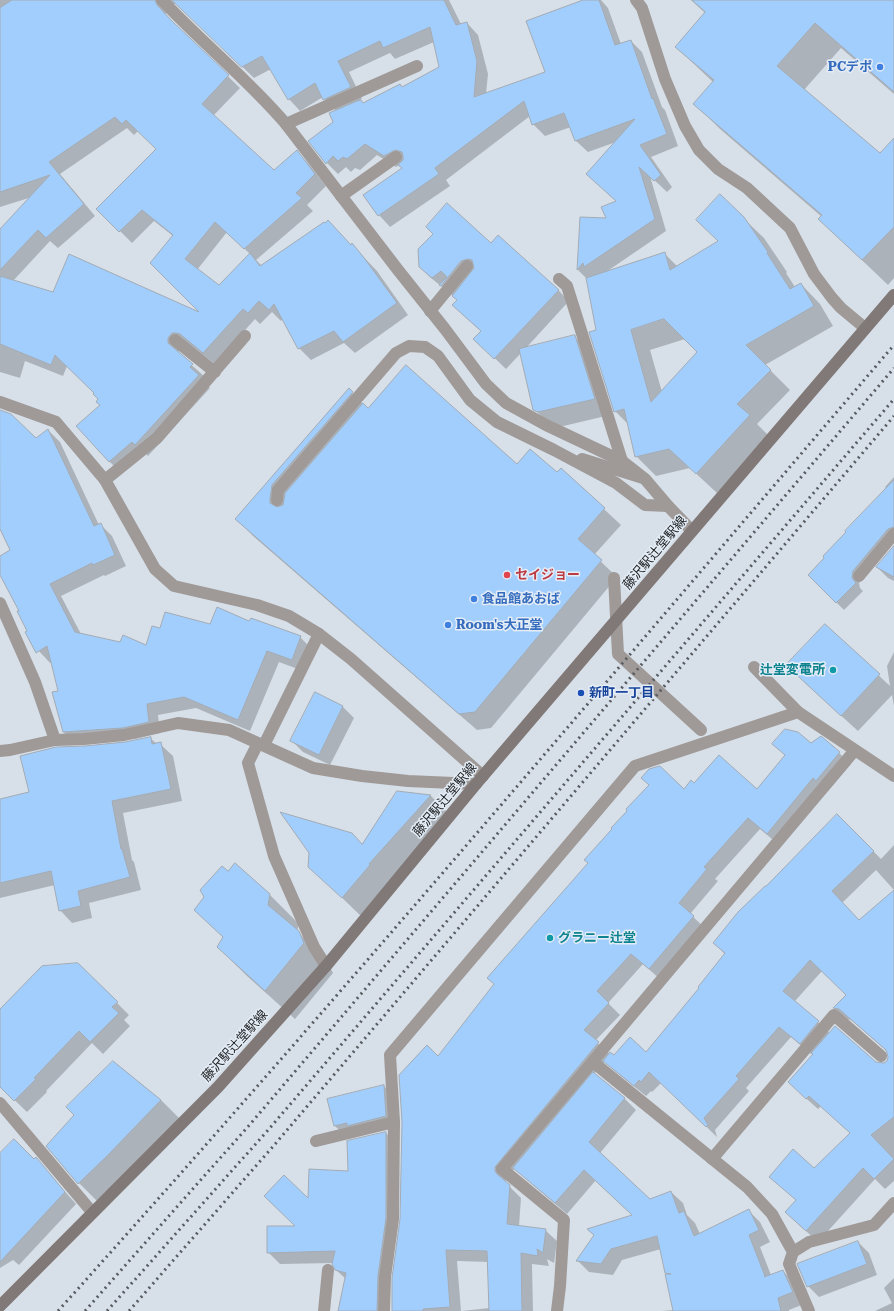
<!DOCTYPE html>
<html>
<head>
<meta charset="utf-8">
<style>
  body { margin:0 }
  canvas { display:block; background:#d7dfe8 }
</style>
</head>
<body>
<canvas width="894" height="1311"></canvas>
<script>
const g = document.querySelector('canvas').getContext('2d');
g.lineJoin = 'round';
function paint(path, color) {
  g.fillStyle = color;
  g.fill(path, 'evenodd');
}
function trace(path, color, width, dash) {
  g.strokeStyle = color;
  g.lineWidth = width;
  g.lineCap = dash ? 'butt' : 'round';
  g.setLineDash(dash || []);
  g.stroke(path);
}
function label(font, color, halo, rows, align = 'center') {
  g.font = font + ' "Roboto Serif","Noto Sans JP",serif';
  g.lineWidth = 3;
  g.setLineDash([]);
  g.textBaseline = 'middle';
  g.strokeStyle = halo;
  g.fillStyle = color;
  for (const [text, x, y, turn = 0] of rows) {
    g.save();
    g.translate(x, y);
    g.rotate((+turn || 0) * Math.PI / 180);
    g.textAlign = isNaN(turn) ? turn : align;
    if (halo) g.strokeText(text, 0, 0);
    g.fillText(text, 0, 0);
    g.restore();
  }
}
const shadow = new Path2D(`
  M0,0H179L177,4H172L166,9V15L169,19L240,88L213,116L274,172L297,152L308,163L326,186L307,205L313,211L256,260L262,266L352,245L377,271L408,315L355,353L344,343L311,360L299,348L283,318L281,321L272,312L260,324L255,319L215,364L192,346L188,344L179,350V354L204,376L201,379L210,388L148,456L144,452L121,473L109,461L100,399L67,366L63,376L25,361L20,378L0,372V231L32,197L0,207ZM127,128L134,135L138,131L157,149L98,209L132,243L154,221L173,236L203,315L53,293L13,281L50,241L58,248L95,216L60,174ZM227,232L250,254L219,286L197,270Z
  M191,0H449L461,24L467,23L478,35L488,74L486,94L546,73L586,0H601L608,8L621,44L631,41L642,52L662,107L665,110L678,146L651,157L672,187L667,192L650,176L666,231L606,272L664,253L677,266L719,242L743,218L764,238L787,272L786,273L795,287L801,284L820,304L833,326L765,365L790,390L757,424L769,436L717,493L690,468L656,476L636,456L629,425L615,411L597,331L587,279L578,270L581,218L607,220L617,202L587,174L616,142L588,152L576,141L571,127L545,136L533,124L530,116L446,180L450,186L390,227L379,215L403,169L399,165L396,167L377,155L360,170L355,168L351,172L346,167L338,174L327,163L336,111L323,97L300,111L289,99L271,69L254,78L191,17ZM434,42L440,67L403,88L364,104L360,100L362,99L349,72L390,53L395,59ZM685,339L698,352L662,392L650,350Z
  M691,0H894V94L841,48L804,90L880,154L894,139V278L888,285L845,244L822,217L720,129L695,104L713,82L676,47L705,13Z
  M491,244L558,290L569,301L526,348L574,336L591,353L610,415L555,428L551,426L534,409L521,353L506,369L475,339L482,332L464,316L458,300L431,278L420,267Z
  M349,390L368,409L517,465L557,474L561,469L621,525L594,555L617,577L491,728L477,730L253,536L237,519Z
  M0,419L36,439L48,430L60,442L99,525L100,524L112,536L126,566L105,576L104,575L61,596L81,634L120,643L147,646L161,629L250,623L300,637L312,649L303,671L279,662L250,731L196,708L158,715L160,733L135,739L75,743L63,732L60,692L52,662L50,663L39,651L20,611L0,562V557L11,551L0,527Z
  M894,477V533L891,543L859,583L860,588L863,591L844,610L809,575L887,489L885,487Z
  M894,547V581L888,578L877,567Z
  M825,625L890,686L887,666L894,652V706L892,695L858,731L804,682Z
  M315,693L343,707L354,718L330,765L303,752L292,741Z
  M150,738L157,744H160L173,756L182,801L123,813L132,860L134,862L141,890L89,903L92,918L72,923L60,910L55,885L0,898V800L30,793L125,743Z
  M774,744H811L839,753L851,764L828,791L825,788L779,845L760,829L715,879L718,881L690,914L705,928L661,980L643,964L608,1003L620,1015L595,1041L610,1054L614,1056L646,1053L700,988L725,954L714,943L837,815L881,859L894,845V890L876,870L842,903L859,921L894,891V1181L885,1189L875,1179L818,1242L797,1223V1200L815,1169L851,1134L821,1106L818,1109L800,1093L814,1055L812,1053L811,1054L791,1037L746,1088L749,1091L715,1130L717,1137L661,1083L652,1092L651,1091L646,1096L616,1072L605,1061L594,1074L624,1098L636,1110L600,1153L650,1200L671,1192L683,1203L687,1215L695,1223L700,1234L749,1211L760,1222L770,1242L760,1247L771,1275L783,1271L794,1282L804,1304L789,1310V1311H661L674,1310L668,1275L666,1272L661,1249L622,1260L613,1275L589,1272L578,1261L595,1236L588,1230L634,1216L596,1180L567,1214L526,1179L515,1168L506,1179V1183L521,1198L519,1226L545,1230L557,1241L554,1263L547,1259L549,1266L532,1264L533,1311H461L490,1308L489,1262L457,1261L461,1311H393L438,1057L684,790L694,784L757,790L786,756ZM822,971L847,995L835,1008L846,1019L851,1020L888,1052L889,1057L888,1061L884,1064L876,1063L830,1033L795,1001Z
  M398,792L431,796L452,817L364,919L309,866L362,845Z
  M270,895L299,924L297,931L327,961L333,973L295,1019L247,976L218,947L224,938L196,910Z
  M78,964L129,1015L124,1020L130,1026L103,1054L92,1043L46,1091L47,1092L27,1112L0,1086V1011Z
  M384,1086L389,1092L391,1121L340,1131L335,1126L328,1099Z
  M161,1100L185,1124L103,1207L79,1183L47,1146Z
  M386,1133L397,1144L388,1311H339L346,1279L336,1270L334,1263L280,1264L268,1252L297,1227L309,1200L349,1172L348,1142Z
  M0,1154L34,1160L36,1159L76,1204L19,1265L13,1260L0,1268Z
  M858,1242L869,1253L877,1275L819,1297L808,1286Z
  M894,1278V1311H875L892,1303L884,1288Z`);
const building = new Path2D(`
  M12,0H155L157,5L172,21L229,75L202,104L274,170L297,150L315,174L296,193L302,198L244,249L215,222L185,259L219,285L250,253L260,266L324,222L325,223L328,220L351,245L352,243L365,259L397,303L343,342L334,331L298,349L274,304L269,310L259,301L248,313L243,309L203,353L180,334L176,333H172L168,338V343L193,364L190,367L199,375L135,445L132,442L109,462L76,426L100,405L96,402L98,399L93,394L94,393L55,355L51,365L0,344V276L53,292L69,254L199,312L150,263L173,235L142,210L119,232L96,209L156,149L126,120L122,124L115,117L49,162L84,204L46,238L38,230L0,270V229L50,175L0,192V8Z
  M172,0H444L456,25L467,22L477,61L474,97L545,72L526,21L583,0H599L615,45L631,40L652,99L653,98L667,134L640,145L661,175L654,181L639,167L655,219L584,267L583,263L577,270L580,217L606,218L601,207L616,201L586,174L635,119L575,141L564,113L532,125L524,101L435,168L439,174L378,216L363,195L402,168L398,165L403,160V156L402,152L395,150L384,156L365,144L347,159L343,157L338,161L333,156L326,164L308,141L333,122L329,113L357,101L361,100L363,103L400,84L402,87L439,67L430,27L383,48L380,41L338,61L351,87L323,100L315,83L288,100L262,56L242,67Z
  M692,0H894V92L815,23L777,66L880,153L894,138V227L862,260L818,219L822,215L693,104L714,80L675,47L705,12Z
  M720,194L744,217L768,252L767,253L790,289L801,283L814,306L746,345L771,370L737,404L750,415L696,474L669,449L635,457L624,409L614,412L589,332L596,330L586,278L665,252L670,270L718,241L696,220ZM664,319L697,352L651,402L631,330Z
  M447,203L491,243L498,235L559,290L494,359L473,339L481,331L452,305L457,300L452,296L474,268L472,260L468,259L461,261L441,286L439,285L447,277L441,271L432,278L419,267L418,249L433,234L426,227Z
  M575,335L595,399L538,412L533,410L519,349Z
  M406,365L517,464L530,449L557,472L561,468L605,508L578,539L602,560L475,712L459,714L235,519L349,388L353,392L272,485L270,499V503L277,507L283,505L285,493L363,403L368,408Z
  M0,410L11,414L36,438L48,429L94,526L101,523L115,555L93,565L92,563L50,584L75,632L120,642L123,635L146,645L152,626L160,628L165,612L210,624L217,607L249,621L251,618L301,636L292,660L267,651L238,720L184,697L147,704L149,722L123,728L63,732L52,692L58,691L47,646L36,653L25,632L27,631L17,611H19L0,575V556L10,550L0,529Z
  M894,480V527L888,529L853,571L852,578L856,583L836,603L808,575L824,558L823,556L846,532L845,531Z
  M894,546V577L876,567Z
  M825,624L880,674L841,716L786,665Z
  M315,692L343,706L319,755L290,741Z
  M785,729L798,732L811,743L821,736L840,752L816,781L813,778L767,834L748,818L704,867L707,869L679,903L694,916L649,969L631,954L597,991L609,1003L584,1030L599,1042L495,1167V1171L497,1174L510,1185L507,1224L546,1229L543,1253L537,1249L538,1256L521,1253L522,1311H489L487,1251L446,1250L450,1307L423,1309V1311H392V1278L400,1219L402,1122L399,1075L427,1045L438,1056L494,984L487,978L588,863L584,860L612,829L611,828L627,811L626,809L649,785L641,778L649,769L660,766L684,789L691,780L694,783L719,755L757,789L785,755L772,744Z
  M151,737L152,744L161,742L171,789L112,801L121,849H122L130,877L78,891L81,906L59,911L51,871L0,883V799L29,792L20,756L56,747L85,746L125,742Z
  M397,791L431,795L369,864L370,865L342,898L308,867L309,853L280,812L352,833L362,844Z
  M837,814L874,851L832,891L859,920L894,890V1117L871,1135L894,1159L874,1179L863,1168L806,1231L785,1212L796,1200L769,1177L793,1149L814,1168L850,1133L809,1096L806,1099L788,1082L813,1054L811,1053L835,1026L876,1062L884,1063L887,1061L888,1057L886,1050L839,1009L833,1008L846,995L810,960L783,991L819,1021L800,1044L779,1027L736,1076L739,1079L704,1118L708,1125L706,1127L649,1072L641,1082L639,1080L634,1086L603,1061L610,1052L614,1055L630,1037L646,1052L699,988L698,987L725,953L713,943L738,912L765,886H766Z
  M235,863L270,894L268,905L299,931L304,943L265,991L217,947L223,937L194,910L204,897L200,890L222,866L228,871Z
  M78,963L118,1002L112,1007L119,1013L90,1042L79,1031L34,1078L36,1079L14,1101L0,1087V1009L42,966Z
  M113,1061L161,1100L108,1155L78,1184L46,1146L74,1115L66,1107Z
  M593,1072L625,1098L589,1142L650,1199L671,1191L679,1213L684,1211L694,1236L749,1209L759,1230L749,1235L765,1276L764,1277L783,1270L793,1292L778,1298L781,1311H673L665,1274H671L665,1273L657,1236L611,1249L601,1264L576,1261L594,1235L587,1229L632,1215L584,1170L555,1203L513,1168Z
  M384,1085L386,1116L347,1126V1123L334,1126L327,1099Z
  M386,1132V1218L378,1276L377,1311H338L346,1273L335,1270L332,1264L335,1251L267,1253V1226H295L264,1196L284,1175L308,1198L309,1169L348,1171L347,1141Z
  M14,1139L34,1159L36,1157L65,1192L0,1262V1153Z
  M858,1241L867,1264L807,1287L797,1264Z`);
const lane = new Path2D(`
  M286,124L417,66
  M341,196L396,157
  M559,279L567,286L622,461
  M430,311L467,266
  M175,340L215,372
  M0,402L56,422L105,480L157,438L245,336
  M582,459L643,478
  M277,500L278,490L396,353L409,346L425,347L438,356L470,400L497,422L554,450L616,483L645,505L668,506
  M859,576L894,534
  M754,667L798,712
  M258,743L248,763L274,856L314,947L326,966
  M264,745L319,634
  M0,751L10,750L55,740L84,739L124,735L178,723L229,730L313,768L362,776L408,781L476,784
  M0,1103L92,1212
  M316,1141L394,1122
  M712,1159L834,1015L881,1056
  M502,1169L564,1220L560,1286L557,1311
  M324,1311L328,1270`);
const street = new Path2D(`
  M162,0C202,43 248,79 286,124L398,270L445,329L486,384L506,403L546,425L622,461L645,479L668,506L692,531
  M636,0L642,8L665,79L685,126L699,150L718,169L747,188L790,228L814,274L832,298L841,308L865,328
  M105,480L155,569L174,586L257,605L289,616L319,634L351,659L483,776
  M614,578L618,654L701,730
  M0,603L35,682L55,740
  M593,1062L747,1187L772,1214L793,1252
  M502,1169L855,750
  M384,1311L385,1277L393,1219L394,1122L390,1055L635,766L798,712L894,776
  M809,1311L789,1264L793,1252L809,1242L874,1225L894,1203`);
const secondary = new Path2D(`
  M0,1306L218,1087L326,966L476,784L894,295`);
const rail = new Path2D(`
  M58,1311C343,994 618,668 894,345
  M85,1311L252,1122L894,368
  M107,1311L269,1129L894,399
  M129,1311L276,1143L894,416`);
const markers = [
  [880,67,4,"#3f7fe0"],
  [507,575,4,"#e0444e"],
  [474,599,4,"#3f7fe0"],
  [448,625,4,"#3f7fe0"],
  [833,670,4,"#0f9aa8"],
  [581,693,4,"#1a4fb4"],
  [550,938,4,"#0f9aa8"]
];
const shopNames = [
  ["PCデポ",872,67,"right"],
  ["食品館あおば",482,599],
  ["Room's大正堂",456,625]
];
const streetNames = [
  ["藤沢駅辻堂駅線",655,553,-50],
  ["藤沢駅辻堂駅線",445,800,-50],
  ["藤沢駅辻堂駅線",235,1046,-48]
];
const healthNames = [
  ["セイジョー",515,575]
];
const cultureNames = [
  ["辻堂変電所",825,670],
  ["グラニー辻堂",558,938,"left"]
];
const transitNames = [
  ["新町一丁目",589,693]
];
paint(shadow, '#0003');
paint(building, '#a2cefd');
trace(building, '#a3abb4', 1);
trace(lane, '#9f9a98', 12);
trace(street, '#9f9a98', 12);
trace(secondary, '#817977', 12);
trace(rail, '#585c61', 3, [2, 4]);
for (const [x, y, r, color] of markers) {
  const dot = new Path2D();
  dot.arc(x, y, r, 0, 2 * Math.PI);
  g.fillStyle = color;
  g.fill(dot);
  trace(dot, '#e4ecf5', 1.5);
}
label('bold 13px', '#366cbe', '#e4ecf5', shopNames, 'left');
label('13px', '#222528', '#e4ecf5', streetNames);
label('bold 13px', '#be3a42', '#e4ecf5', healthNames, 'left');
label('bold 13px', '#0d838f', '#e4ecf5', cultureNames, 'right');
label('bold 13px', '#164399', '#e4ecf5', transitNames, 'left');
</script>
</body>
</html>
